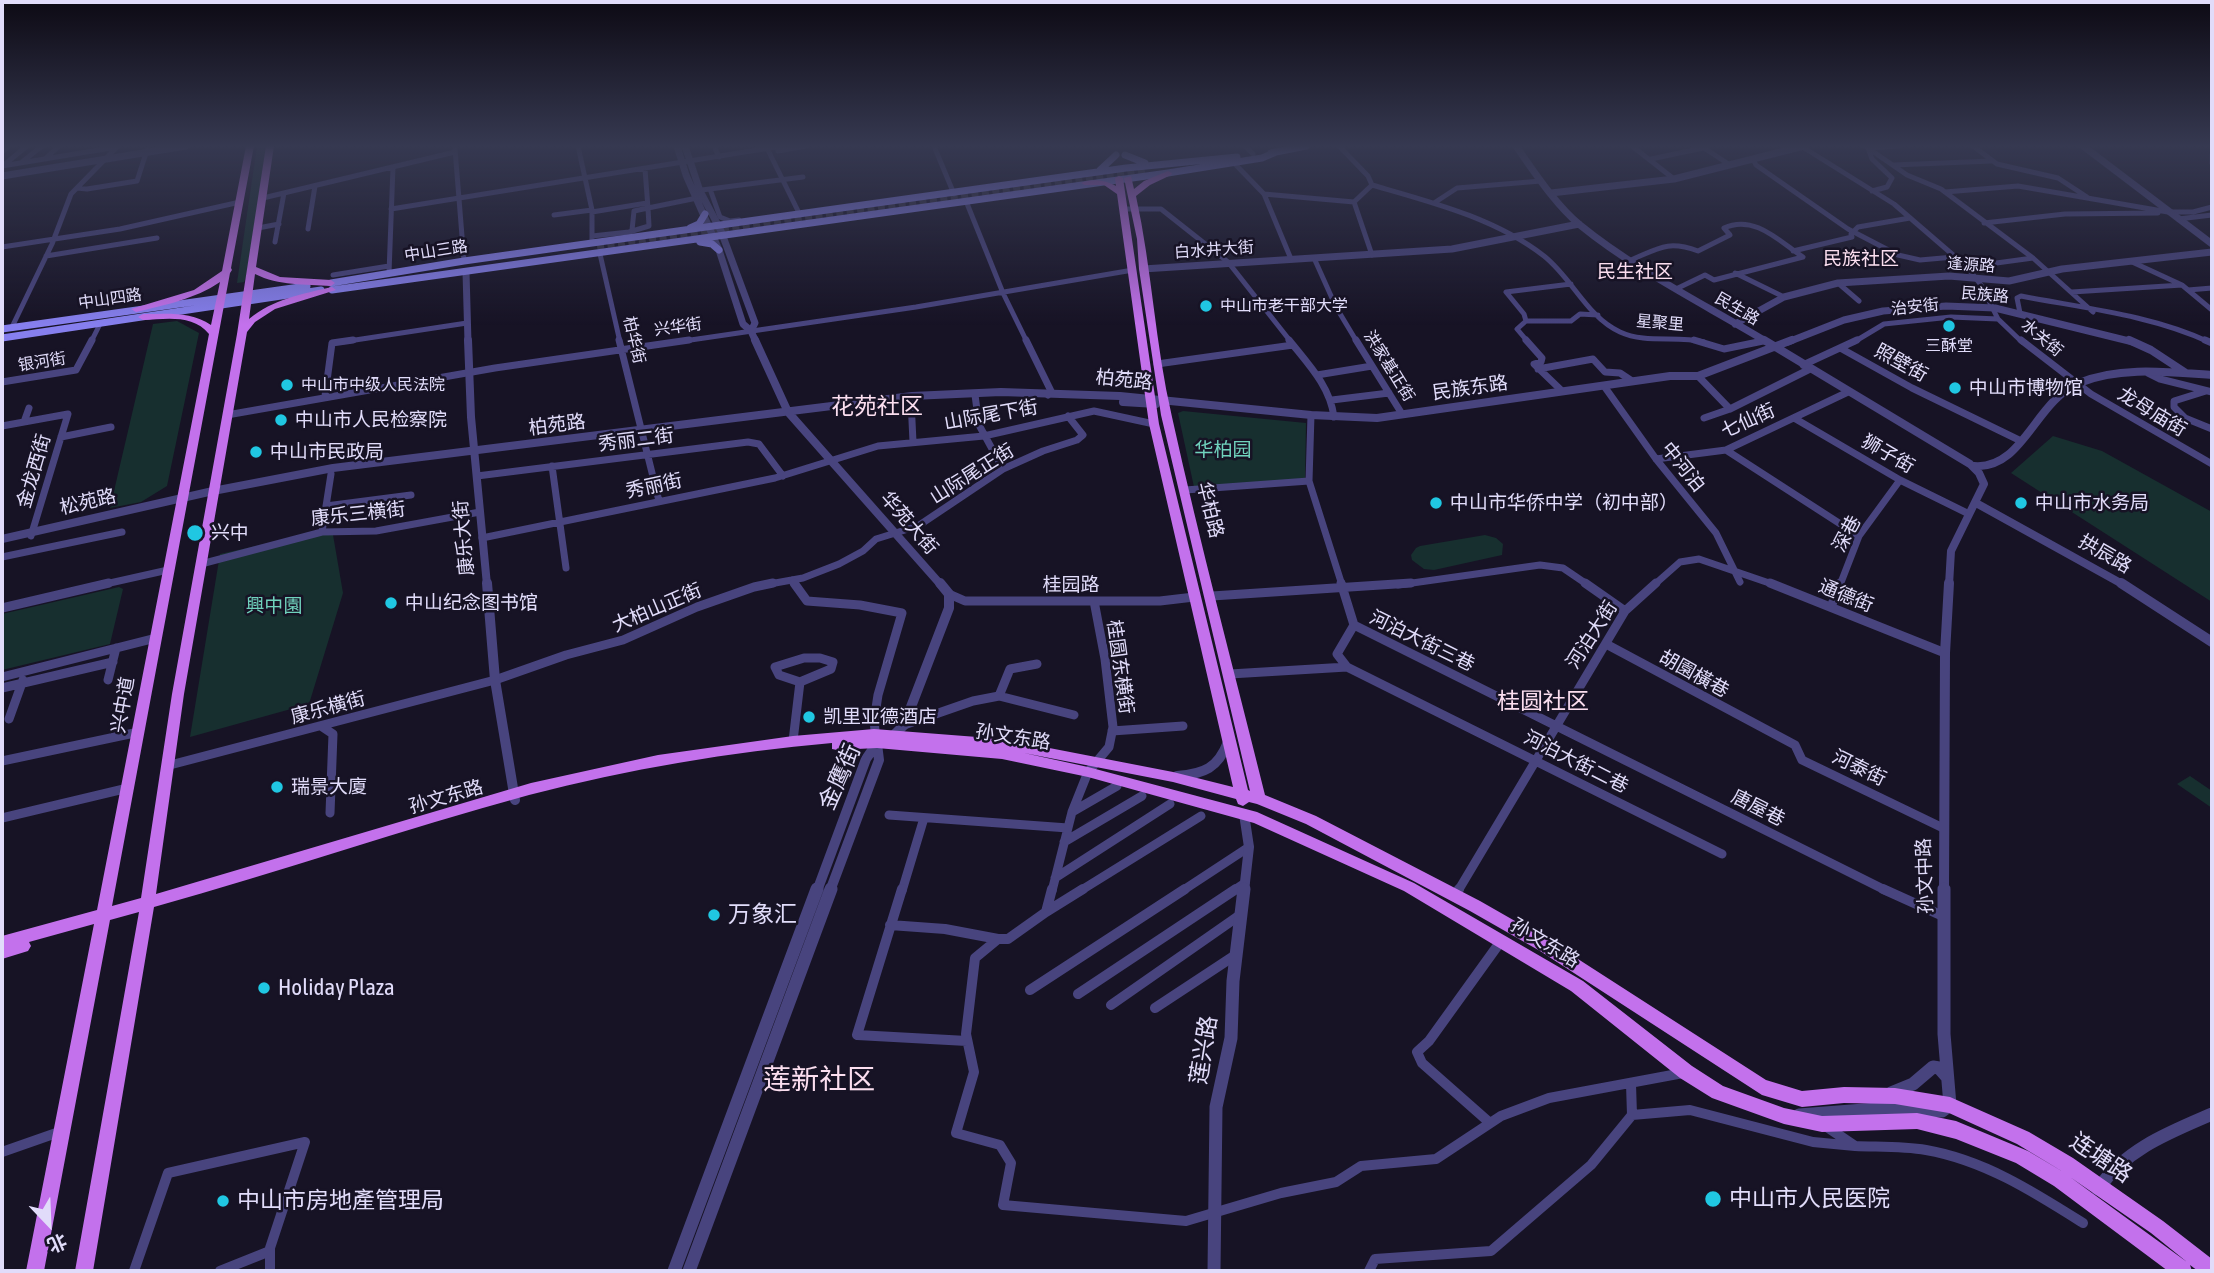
<!DOCTYPE html>
<html>
<head>
<meta charset="utf-8">
<style>
  body { margin:0 }
  #map { position:relative; width:2214px; height:1273px; overflow:hidden; background:#171325; font-family:"Asap Condensed","Noto Sans SC",sans-serif }
  canvas { display:block }
  .frame { position:absolute; inset:0; border:4px solid #e1dcfa; pointer-events:none }
  .north { position:absolute; left:14px; top:1189px; width:70px; height:70px; -webkit-text-stroke:5px #171325; paint-order:stroke; rotate:157deg; font-size:19px; font-weight:700; line-height:28px; text-align:center; color:#e1dcfa }
  .north::after { content:''; display:block; margin:auto; width:24px; height:32px; background:#e1dcfa; clip-path:polygon(50% 0,100% 100%,50% 72%,0 100%) }
</style>
</head>
<body>
<div id="map">
<canvas width="2214" height="1273"></canvas>
<div class="frame"></div>
<div class="north">北</div>
</div>
<script>
const g = document.querySelector('canvas').getContext('2d');
g.lineJoin = 'round';
function paint(path, color) {
  g.fillStyle = color;
  g.fill(path, 'evenodd');
}
function trace(path, color, width, dash) {
  g.strokeStyle = color;
  g.lineWidth = width;
  g.lineCap = dash ? 'butt' : 'round';
  g.setLineDash(dash || []);
  g.stroke(path);
}
function label(font, color, halo, rows, align = 'center') {
  g.font = font + ' "Asap Condensed","Noto Sans SC",sans-serif';
  g.lineWidth = 5;
  g.setLineDash([]);
  g.textBaseline = 'middle';
  g.strokeStyle = halo;
  g.fillStyle = color;
  for (const [text, x, y, turn = 0] of rows) {
    g.save();
    g.translate(x, y);
    g.rotate((+turn || 0) * Math.PI / 180);
    g.textAlign = isNaN(turn) ? turn : align;
    if (halo) g.strokeText(text, 0, 0);
    g.fillText(text, 0, 0);
    g.restore();
  }
}
const green = new Path2D(`
  M257,146H267L246,277L244,282L237,283Z
  M177,321L199,333L167,486L141,502L110,508L153,324Z
  M1183,411L1306,423L1305,480L1194,487L1178,413Z
  M2053,436L2102,451L2212,512V602L2011,473Z
  M332,529L343,593L309,704L190,737L220,554Z
  M1485,535L1496,538L1503,544L1502,555L1434,570L1424,569L1412,560L1411,555L1416,548L1420,546Z
  M119,587L123,589L110,644L2,670V614Z
  M2190,776L2212,791V808L2177,784Z`);
const secondaryTunnel = new Path2D(`
  M597,246L1146,170`);
const minorFar3 = new Path2D(`
  M714,146L719,157
  M766,146L800,215
  M934,146L954,194
  M1245,146L1253,154
  M1339,146L1368,176L1372,185L1354,202L1372,255
  M1632,146L1674,179
  M1701,146L1730,165
  M1801,146L1894,204L1967,267L1981,285L1998,319L2022,342
  M1865,146L1907,175L1941,189L2033,258L2093,312
  M1973,146L1997,164L2058,178L2087,197
  M455,149L464,261
  M778,151L806,146
  M2,152L9,146
  M2212,155V163
  M46,158L59,146
  M1651,159L1703,148
  M1753,159L1756,165L1848,229L1898,255L1920,260L1954,257
  M22,162L42,146
  M1234,163L1264,194L1291,259
  M5,164L27,146
  M1893,165L1992,161
  M2,166L117,147
  M645,169L648,208L697,198
  M1372,185C1431,202 1495,218 1544,256C1572,278 1587,317 1620,332C1646,344 1677,335 1704,342
  M77,188L87,189L137,181L147,150
  M710,189L720,217L730,221L739,220
  M694,191L803,177
  M1872,191L1887,187L1892,178L1872,159L1868,148L1899,146
  M1945,192L2018,186L2168,212H2193L2212,207
  M1264,194L1354,202
  M263,198L455,152
  M966,201L1003,293L1027,342
  M1434,203L1457,188L1541,181
  M391,209L782,146
  M1123,209H1161L1228,262L1291,342
  M554,215L592,210L578,146
  M2178,219L2212,215
  M1984,223L2065,214L2158,213
  M258,228L279,224
  M308,229L315,186
  M592,236L629,232L649,226L648,208L634,211L632,230
  M592,240V212L647,203
  M275,242L284,193
  M2,247L120,229L240,202
  M1793,251L1852,237L1851,234L1858,227L1910,218
  M600,254L620,342
  M46,256L157,238
  M1314,258L1336,307L1357,342
  M1631,260C1659,248 1668,240 1698,251L1730,235L1724,228C1754,214 1779,241 1803,257L1714,280L1705,275L1676,289
  M2130,261L2182,285L2212,310
  M1967,267L2033,258
  M389,273L393,167
  M1735,273L1784,297
  M333,275L389,266
  M1838,283L1859,301
  M2188,290L2212,288
  M2072,292L2182,285
  M2020,313L2017,298L2021,296C2083,308 2151,315 2209,342
  M1526,321H1571L1580,314L1598,315
  M12,327L52,244L71,194L118,146
  M91,342L100,324
  M342,342L467,323
  M677,342L916,307L1133,270
  M1528,342L1517,329L1526,321L1524,314L1506,292L1571,284
  M1760,342L1763,341
  M1854,342L1884,324L1951,317L1998,319`);
const minorFar2 = new Path2D(`
  M619,340L659,501
  M1026,340L1051,391L1048,395
  M1289,340C1308,364 1330,386 1334,417
  M1356,340L1402,414
  M1526,340L1542,358L1541,362L1534,364L1562,391
  M1694,340L1724,349L1763,341
  M2021,340L2091,394L2212,464
  M2205,340L2212,343
  M1842,349L1912,388L2021,441
  M1157,364L1293,345
  M1803,365L1857,340
  M1538,369L1593,359L1605,372L1620,373L1632,381
  M2148,373L2160,379L2212,392
  M1317,375L1372,366
  M1698,376L1730,409
  M2,382L76,370L92,340
  M1604,386L1656,459L1716,533L1740,582
  M2206,391L2174,401V407L2185,418L2212,429
  M975,395L979,425L1003,469
  M325,396L332,343L353,340
  M911,400L913,442
  M1332,400L1389,393
  M227,415L495,368L689,340
  M1311,415L1309,481L1342,585
  M1704,418L1730,409L1810,369
  M1794,418L1900,480L1969,514
  M24,422L29,408
  M2,426L68,414L31,536
  M61,437L111,427
  M1726,450L1859,536
  M1656,459L1726,450L1848,392
  M552,466L566,568
  M477,476L748,442L759,444L783,476
  M1185,490L1309,481
  M326,506L411,495
  M322,532L331,474
  M482,538L775,478L878,446L984,436L1094,411L1154,424
  M2,557L122,532
  M201,564L322,532L376,531L480,512
  M792,580L796,585
  M101,585L168,570
  M764,585L803,578L839,564L863,551L876,539L918,526L1003,469L1043,451L1077,440L1083,435L1068,416
  M1398,585L1540,565L1563,568L1588,585
  M1654,585L1680,562L1699,559L1775,585
  M1840,585L1859,536L1900,480`);
const minorFar1 = new Path2D(`
  M794,583L807,601L860,605L902,613L878,695L874,721L876,739
  M1341,583L1354,625L1887,891
  M1585,583L1625,611
  M1770,583L1945,653
  M949,594L965,601H1160L1194,597
  M1212,596L1411,583
  M1831,607L1840,583
  M2,608L109,583
  M1354,625L1337,654L1347,667L1722,854
  M1606,644L1795,745L1802,760L1943,828
  M804,658H820L833,662L831,669L800,682L779,675L775,667Z
  M1230,674L1347,667
  M2,677L156,638
  M108,680L116,648
  M2,688L113,662
  M999,696L1010,669L1037,664
  M9,719L23,680
  M904,725L973,701L999,696L1074,715
  M321,726L333,734L330,813
  M1112,731L1183,726
  M793,741L800,682
  M2,761L139,732
  M170,765L495,680L566,655L623,640L697,607L754,587L773,583
  M1072,812L1117,786
  M889,815L1068,828
  M2,818L128,788
  M1064,842L1142,796
  M1055,878L1170,804
  M902,891L924,818
  M1052,891L1072,812L1088,772L1109,747L1113,727L1105,659L1094,601
  M1080,891L1201,816
  M1182,891L1249,847
  M1233,891L1245,883
  M1458,891L1625,611L1656,583`);
const minor = new Path2D(`
  M902,889L857,1035L967,1041
  M1052,889L1046,912L1008,939H998L975,958L966,1034L974,1072L956,1133L1000,1145L1011,1163L1003,1205L1186,1221L1281,1193L1336,1182L1361,1166L1436,1159L1501,1116L1549,1098L1683,1073
  M1883,889L1945,917
  M1455,895L1459,889
  M1046,912L1083,889
  M890,925L945,929L998,939
  M1030,990L1185,889
  M1078,994L1236,889
  M1111,1005L1240,915
  M1155,1008L1237,954
  M1632,1115L1690,1110L1813,1142L1855,1146L1827,1127
  M1490,1123L1422,1063L1417,1052L1429,1041L1501,941
  M1855,1146C1879,1147 1903,1146 1926,1150C1984,1160 2034,1192 2083,1223
  M2,1152L62,1131
  M134,1271L168,1173L305,1142L270,1248V1271
  M220,1271L270,1251
  M1369,1271L1375,1259L1491,1251L1591,1165L1632,1115L1631,1084`);
const tertiaryFar3 = new Path2D(`
  M677,146L686,175L719,250L743,324L751,331L756,342
  M685,146L700,191L721,231L755,323L751,331
  M1516,146C1535,173 1555,204 1580,225C1635,270 1706,305 1767,342
  M2083,146L2212,244
  M2,176L186,146
  M1551,193L1674,179L1804,146
  M1143,269L1452,249L1579,224
  M466,272L468,342
  M1735,324L1784,297L1838,283L1949,276L2009,281L2062,269L2212,252
  M1788,342L1844,320L1883,311L1946,306L1995,308L2133,342`);
const tertiaryFar2 = new Path2D(`
  M468,340L471,417L487,585
  M755,340L788,412L941,585
  M1764,340L1970,464L1979,473L1984,484L1951,551L1949,585
  M2129,340L2151,350L2186,373
  M1123,402L1156,404
  M1974,466C2023,470 2035,401 2079,383C2119,366 2169,372 2212,375
  M1976,503L2124,585
  M2,539L213,491L333,468L912,396L1001,392L1120,396L1311,415L1377,418L1670,376H1698L1792,340`);
const tertiaryFar1 = new Path2D(`
  M487,583L495,680L515,800
  M2121,583L2212,642
  M891,738L904,725L949,608V594L940,583
  M1177,776C1204,774 1218,768 1228,742
  M817,891L866,759L877,743
  M830,891L879,760L877,744
  M1244,891L1249,847L1244,814
  M1944,891L1945,653L1949,583`);
const tertiary = new Path2D(`
  M1891,1093L1913,1084L1933,1067L1939,1068L1947,1077
  M1799,1115L1890,1108L1942,1111L1950,1105L1944,1034V889
  M2098,1189C2126,1149 2168,1133 2212,1114
  M674,1271L817,889
  M689,1271L831,889
  M1214,1271L1216,1107L1231,1038L1233,981L1244,889`);
const secondary = new Path2D(`
  M1271,153L1306,146
  M1125,155L1145,163
  M1100,170L1116,155
  M690,228L699,224L705,214
  M700,242L712,244L719,250
  M331,283L464,261L1126,168L1237,157
  M332,290L1168,173L1262,158L1276,152
  M2,329L307,286
  M2,338L321,290`);
const primary = new Path2D(`
  M246,146H254L231,268L232,270L230,273L112,906L141,898L172,694L237,334L266,146H274L256,267L280,277L331,280L335,283L331,286C305,284 279,286 255,274L249,319C273,299 302,294 332,287L336,290L275,309L255,322L247,332L184,694L156,894L531,783L658,755L793,736L874,729L1003,739L1173,772L1233,787L1149,424L1117,194L1104,185H1085L1081,183C1091,178 1107,180 1116,186L1115,178L1119,176L1123,178L1159,424L1248,790L1250,791L1161,415L1139,269L1137,239L1124,178L1131,176L1134,189L1144,181L1168,171L1172,173L1171,175L1150,185L1136,196C1152,269 1155,344 1172,417C1200,544 1234,670 1265,795L1316,816L1480,901L1550,941L1766,1080L1802,1091L1844,1087L1895,1088L1950,1097L2029,1132L2073,1158L2163,1221L2212,1259V1271H2198L2190,1265L2192,1271H2168L2054,1186L2016,1163L1956,1139L1917,1129L1822,1132L1784,1124L1712,1098L1680,1078L1571,991L1404,891L1254,823L1088,777L1002,759L877,748L837,750L832,749V743C730,752 628,769 529,795C403,829 280,872 154,907L93,1271H75L139,912L110,920L44,1271H26L94,924L29,942L31,946L28,951L2,959V936L97,910L209,334C193,314 166,319 143,320L138,317L143,314C167,314 191,311 211,325L220,282C195,299 165,305 136,312L131,309L194,290L222,271ZM1024,753L1173,782L1236,799L1238,804L1243,806L1249,802L1257,804L1306,824L1470,911L1540,951L1762,1095L1802,1107L1844,1103L1895,1104L1949,1113L2017,1144L2065,1173L2028,1151L1956,1121L1917,1113L1822,1116L1784,1108L1723,1086L1692,1066L1583,981L1414,883L1257,812L1088,767ZM2070,1177L2151,1233L2187,1262Z`);
const markers = [
  [1206,306,7,"#20c7e2"],
  [1949,326,7,"#20c7e2"],
  [287,385,7,"#20c7e2"],
  [1955,388,7,"#20c7e2"],
  [281,420,7,"#20c7e2"],
  [256,452,7,"#20c7e2"],
  [1436,503,7,"#20c7e2"],
  [2021,503,7,"#20c7e2"],
  [195,533,9,"#20c7e2"],
  [391,603,7,"#20c7e2"],
  [809,717,7,"#20c7e2"],
  [277,787,7,"#20c7e2"],
  [714,915,7,"#20c7e2"],
  [264,988,7,"#20c7e2"],
  [1713,1199,9,"#20c7e2"],
  [223,1201,7,"#20c7e2"]
];
const farStreetnames = [
  ["白水井大街",1214,250,-4],
  ["中山三路",436,251,-9],
  ["逢源路",1971,265,4],
  ["民族路",1985,295,5],
  ["中山四路",110,299,-8],
  ["治安街",1915,307,-6],
  ["民生路",1737,309,30],
  ["星聚里",1660,323,5],
  ["兴华街",678,327,-8],
  ["水关街",2042,338,39],
  ["柏华街",634,340,77],
  ["银河街",42,362,-9],
  ["洪家基正街",1389,366,58]
];
const farPoinames = [
  ["中山市老干部大学",1220,306],
  ["三酥堂",1949,346,"center"],
  ["中山市中级人民法院",301,385]
];
const farQuarternames = [
  ["民族社区",1861,259],
  ["民生社区",1635,272]
];
const streetNames = [
  ["照壁街",1901,363,29],
  ["柏苑路",1124,380,6],
  ["民族东路",1470,388,-8],
  ["龙母庙街",2152,412,31],
  ["山际尾下街",991,415,-10],
  ["七仙街",1748,421,-24],
  ["柏苑路",557,425,-7],
  ["秀丽二街",636,440,-7],
  ["狮子街",1888,454,30],
  ["中河泊",1683,467,51],
  ["金龙西街",34,471,-74],
  ["山际尾正街",972,474,-32],
  ["秀丽街",654,486,-12],
  ["松苑路",88,502,-13],
  ["华柏路",1210,510,76],
  ["康乐三横街",358,514,-6],
  ["华苑大街",909,523,49],
  ["深巷",1847,534,-62],
  ["康乐大街",464,538,-95],
  ["拱辰路",2105,554,30],
  ["桂园路",1071,585],
  ["通德街",1846,596,22],
  ["大柏山正街",657,608,-23],
  ["河泊大街",1592,635,-57],
  ["河泊大街三巷",1422,641,26],
  ["桂圆东横街",1120,667,82],
  ["胡園橫巷",1694,674,29],
  ["兴中道",123,705,-80],
  ["康乐横街",328,708,-15],
  ["孙文东路",1013,737,9],
  ["河泊大街二巷",1576,762,27],
  ["河泰街",1859,768,26],
  ["孙文东路",446,797,-16],
  ["唐屋巷",1758,808,27],
  ["孙文中路",1925,876,-92],
  ["孙文东路",1545,943,31]
];
const poiNames = [
  ["中山市博物馆",1969,388],
  ["中山市人民检察院",295,420],
  ["中山市民政局",270,452],
  ["中山市华侨中学（初中部）",1450,503],
  ["中山市水务局",2035,503],
  ["兴中",211,533],
  ["中山纪念图书馆",405,603],
  ["凯里亚德酒店",823,717],
  ["瑞景大廈",291,787]
];
const parkNames = [
  ["华柏园",1223,450],
  ["興中園",274,606]
];
const quarterNames = [
  ["花苑社区",877,407],
  ["桂圆社区",1543,702]
];
const nearStreetnames = [
  ["金鹰街",840,777,-66],
  ["莲兴路",1204,1050,-81],
  ["连塘路",2101,1158,34]
];
const nearPoinames = [
  ["万象汇",728,915],
  ["Holiday Plaza",278,988],
  ["中山市人民医院",1729,1199],
  ["中山市房地產管理局",237,1201]
];
const nearQuarternames = [
  ["莲新社区",819,1080]
];
paint(green, '#172f2f');
trace(secondaryTunnel, '#353145', 7, [7, 3.5]);
trace(minorFar3, '#48447e', 5);
trace(minorFar2, '#48447e', 7);
trace(minorFar1, '#48447e', 9);
trace(minor, '#48447e', 10);
trace(tertiaryFar3, '#48447e', 7);
trace(tertiaryFar2, '#48447e', 8);
trace(tertiaryFar1, '#48447e', 10);
trace(tertiary, '#48447e', 13);
trace(secondary, '#867fee', 7);
paint(primary, '#c371ec');
const sky = g.createLinearGradient(0, 0, 0, 325);
sky.addColorStop(0, '#0d0a14');
sky.addColorStop(0.45, '#363951');
sky.addColorStop(1, '#36395100');
g.fillStyle = sky;
g.fillRect(0, 0, 2214, 325);
for (const [x, y, r, color] of markers) {
  const dot = new Path2D();
  dot.arc(x, y, r, 0, 2 * Math.PI);
  g.fillStyle = color;
  g.fill(dot);
  trace(dot, '#171325', 2.5);
}
label('16px', '#e1dcfa', '#171325', farStreetnames);
label('16px', '#e1dcfa', '#171325', farPoinames, 'left');
label('19px', '#fbdeef', '#171325', farQuarternames);
label('19px', '#e1dcfa', '#171325', streetNames);
label('19px', '#e1dcfa', '#171325', poiNames, 'left');
label('19px', '#70d2bd', '#171325', parkNames);
label('23px', '#fbdeef', '#171325', quarterNames);
label('23px', '#e1dcfa', '#171325', nearStreetnames);
label('23px', '#e1dcfa', '#171325', nearPoinames, 'left');
label('28px', '#fbdeef', '#171325', nearQuarternames);
</script>
</body>
</html>
